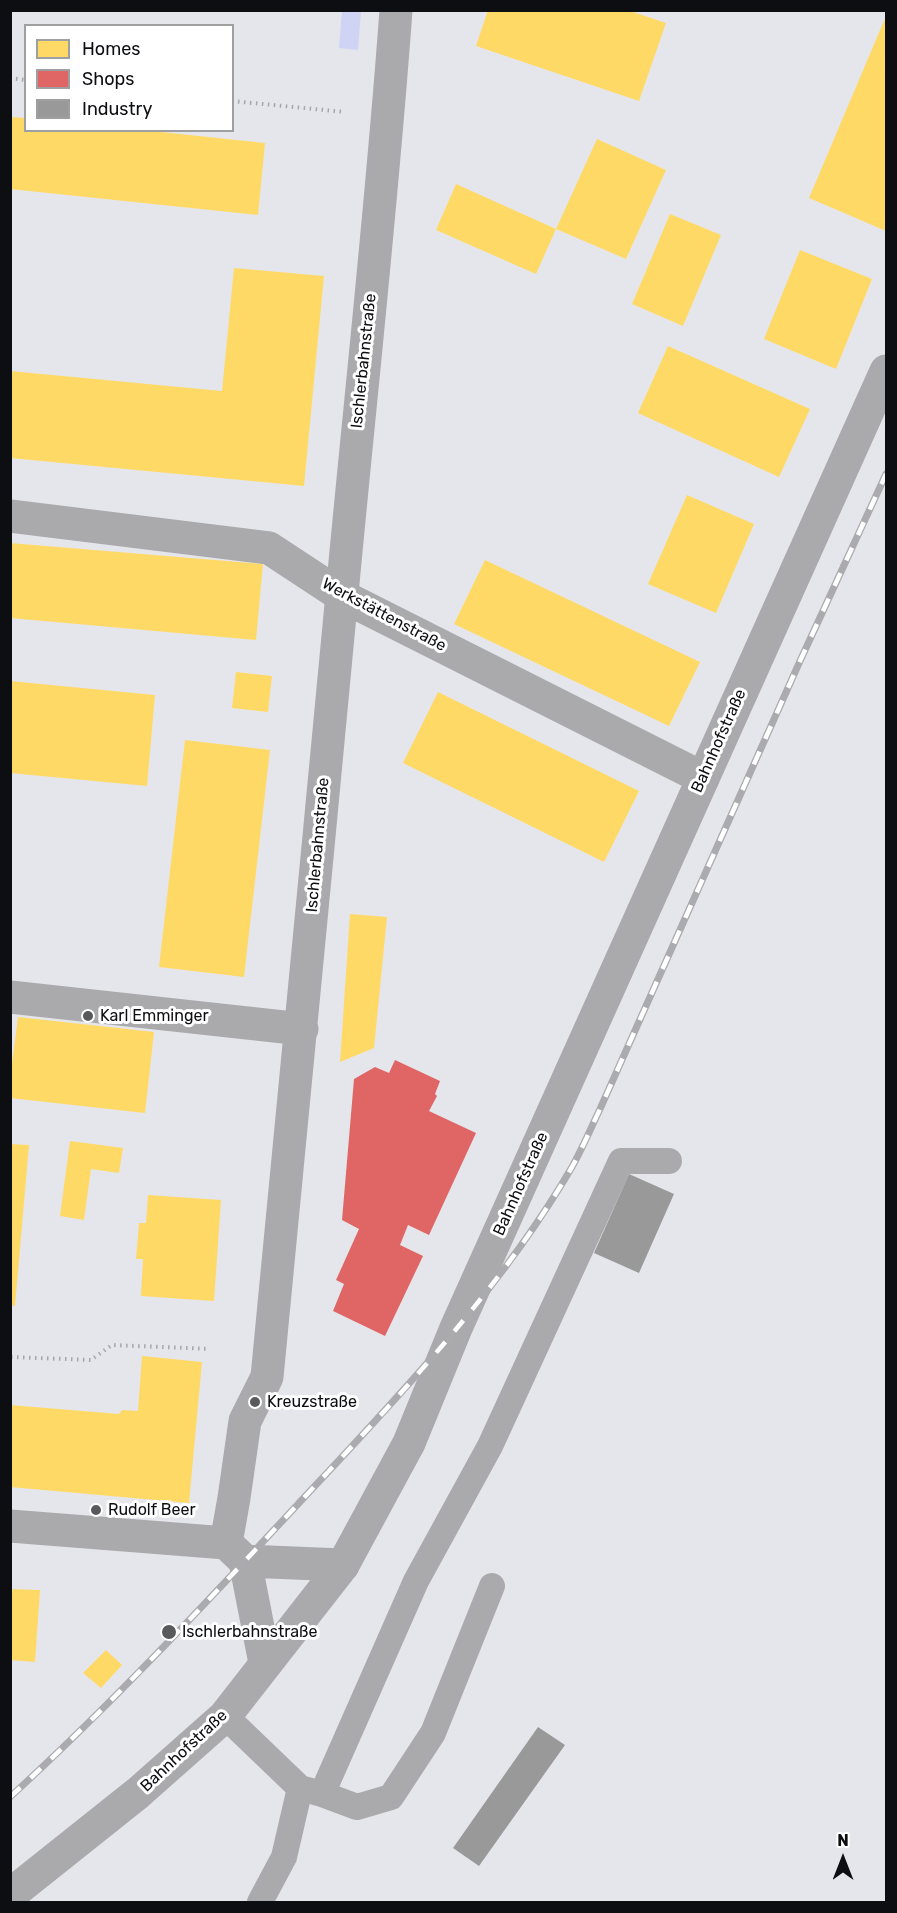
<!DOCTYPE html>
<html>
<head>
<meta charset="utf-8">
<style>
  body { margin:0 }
  #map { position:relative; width:897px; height:1913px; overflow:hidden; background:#e5e6eb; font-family:Rubik,sans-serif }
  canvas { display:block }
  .frame { position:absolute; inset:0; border:12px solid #0d0e11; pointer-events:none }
  .legend { position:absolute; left:24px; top:24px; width:210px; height:108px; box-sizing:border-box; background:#fff; border:2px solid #9e9fa0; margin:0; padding:8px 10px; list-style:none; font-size:18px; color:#0d0e11 }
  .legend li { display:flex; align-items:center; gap:12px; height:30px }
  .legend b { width:30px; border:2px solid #9e9fa0 }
  .north { position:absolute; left:813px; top:1829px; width:60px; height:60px; -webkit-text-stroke:4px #fff; paint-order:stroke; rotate:0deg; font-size:16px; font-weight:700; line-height:24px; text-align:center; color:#0d0e11 }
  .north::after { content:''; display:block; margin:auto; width:21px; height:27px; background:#0d0e11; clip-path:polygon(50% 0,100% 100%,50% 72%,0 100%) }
</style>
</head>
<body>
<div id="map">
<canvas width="897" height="1913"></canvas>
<div class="frame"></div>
<ul class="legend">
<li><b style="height:16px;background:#ffd966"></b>Homes</li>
<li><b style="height:16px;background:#e06666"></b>Shops</li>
<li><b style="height:16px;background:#999"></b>Industry</li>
</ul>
<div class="north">N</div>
</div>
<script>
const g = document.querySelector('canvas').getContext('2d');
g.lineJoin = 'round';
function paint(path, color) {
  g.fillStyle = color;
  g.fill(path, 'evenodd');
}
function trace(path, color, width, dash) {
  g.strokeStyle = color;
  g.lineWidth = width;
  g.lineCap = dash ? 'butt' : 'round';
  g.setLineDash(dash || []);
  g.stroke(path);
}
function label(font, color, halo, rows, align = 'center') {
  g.font = font + ' Rubik,sans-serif';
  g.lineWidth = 6;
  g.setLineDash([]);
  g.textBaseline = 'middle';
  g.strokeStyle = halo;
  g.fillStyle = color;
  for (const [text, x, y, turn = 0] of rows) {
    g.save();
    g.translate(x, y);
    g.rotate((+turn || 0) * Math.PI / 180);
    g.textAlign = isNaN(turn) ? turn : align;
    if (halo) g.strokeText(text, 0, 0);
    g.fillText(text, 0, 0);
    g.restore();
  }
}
const green = new Path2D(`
  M342,11H361L358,50L339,48Z`);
const homes = new Path2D(`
  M488,10H627L666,23L639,101L476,46Z
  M886,16V231L809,198Z
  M10,117L26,118V130H142L265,143L258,215L10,189Z
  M597,139L666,170L626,259L556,229Z
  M456,184L556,229L536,274L436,230Z
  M670,214L721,235L683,326L632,304Z
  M800,250L872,279L836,369L764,339Z
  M234,268L324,276L304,486L10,458V371L222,391Z
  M668,346L810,409L779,477L638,413Z
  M687,495L754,524L716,613L648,584Z
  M10,543L263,564L256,640L10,618Z
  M485,560L700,662L669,726L454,624Z
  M236,672L272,676L268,712L232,708Z
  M10,681L155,695L147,786L10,773Z
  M438,692L639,791L604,862L403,763Z
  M185,740L270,750L244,977L159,967Z
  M350,914L387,917L374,1048L340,1062Z
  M18,1017L154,1032L145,1113L10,1098V1079Z
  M70,1141L123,1148L119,1173L91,1169L84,1220L60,1216Z
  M10,1144L29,1145L15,1306L10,1305Z
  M148,1195L221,1200L214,1301L141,1296L143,1259H136L139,1223H146Z
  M142,1356L202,1362L189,1503L10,1487V1405L119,1414L122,1410L138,1411Z
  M10,1589L40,1590L35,1662L10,1660Z
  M106,1650L122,1665L101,1688L83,1673Z`);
const shops = new Path2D(`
  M395,1060L440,1081L435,1094L437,1096L429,1111L476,1133L429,1235L408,1225L400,1245L423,1256L385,1336L333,1311L344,1284L336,1280L359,1229L342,1220L354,1079L375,1067L389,1073Z`);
const industry = new Path2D(`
  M629,1174L674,1194L639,1273L594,1253Z
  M538,1727L565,1745L479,1866L453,1848Z`);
const path = new Path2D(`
  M10,78L26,80
  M232,101L345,112
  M11,1357L91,1360L112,1345L210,1349`);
const service = new Path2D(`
  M225,1716L300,1788L284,1857L260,1902
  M300,1788L322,1794L416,1581L490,1446L621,1161H669
  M322,1794L357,1807L391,1797L433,1733L492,1586`);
const minor = new Path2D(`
  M10,516L269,548L342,596L703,778
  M10,997L302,1029
  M10,1526L226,1543
  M245,1561L343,1565
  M265,1663L245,1561L226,1543L234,1498L245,1421L267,1377C293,1116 317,855 342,594C360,400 382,205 396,10`);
const secondary = new Path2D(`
  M10,1895L138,1793L225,1716L343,1565L409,1443L456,1328L886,371`);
const rail = new Path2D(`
  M10,1797C112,1704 205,1604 299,1503C396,1399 500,1291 572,1167C582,1149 591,1128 600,1109L800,661L886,474`);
const markers = [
  [88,1016,6,"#595a5d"],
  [255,1402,6,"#595a5d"],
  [96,1510,6,"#595a5d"],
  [169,1632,8,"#595a5d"]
];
const streetNames = [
  ["Ischlerbahnstraße",364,361,-84],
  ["Werkstättenstraße",384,615,28],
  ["Bahnhofstraße",719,741,-66],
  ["Ischlerbahnstraße",318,845,-85],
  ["Bahnhofstraße",521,1184,-66],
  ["Bahnhofstraße",184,1751,-43]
];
const poiNames = [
  ["Karl Emminger",100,1016],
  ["Kreuzstraße",267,1402],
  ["Rudolf Beer",108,1510],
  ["Ischlerbahnstraße",182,1632]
];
paint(green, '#cfd3f4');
paint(homes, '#ffd966');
paint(shops, '#e06666');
paint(industry, '#999');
trace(path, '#a5a6a9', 4, [1.5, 4.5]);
trace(service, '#aaaaad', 26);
trace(minor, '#aaaaad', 33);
trace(secondary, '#aaaaad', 33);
trace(rail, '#ababaf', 7);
trace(rail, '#fff', 4.5, [14]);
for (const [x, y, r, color] of markers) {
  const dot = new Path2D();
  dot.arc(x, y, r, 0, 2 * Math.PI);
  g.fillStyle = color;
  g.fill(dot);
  trace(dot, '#fff', 2);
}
label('16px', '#0d0e11', '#fff', streetNames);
label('16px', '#0d0e11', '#fff', poiNames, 'left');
</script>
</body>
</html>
